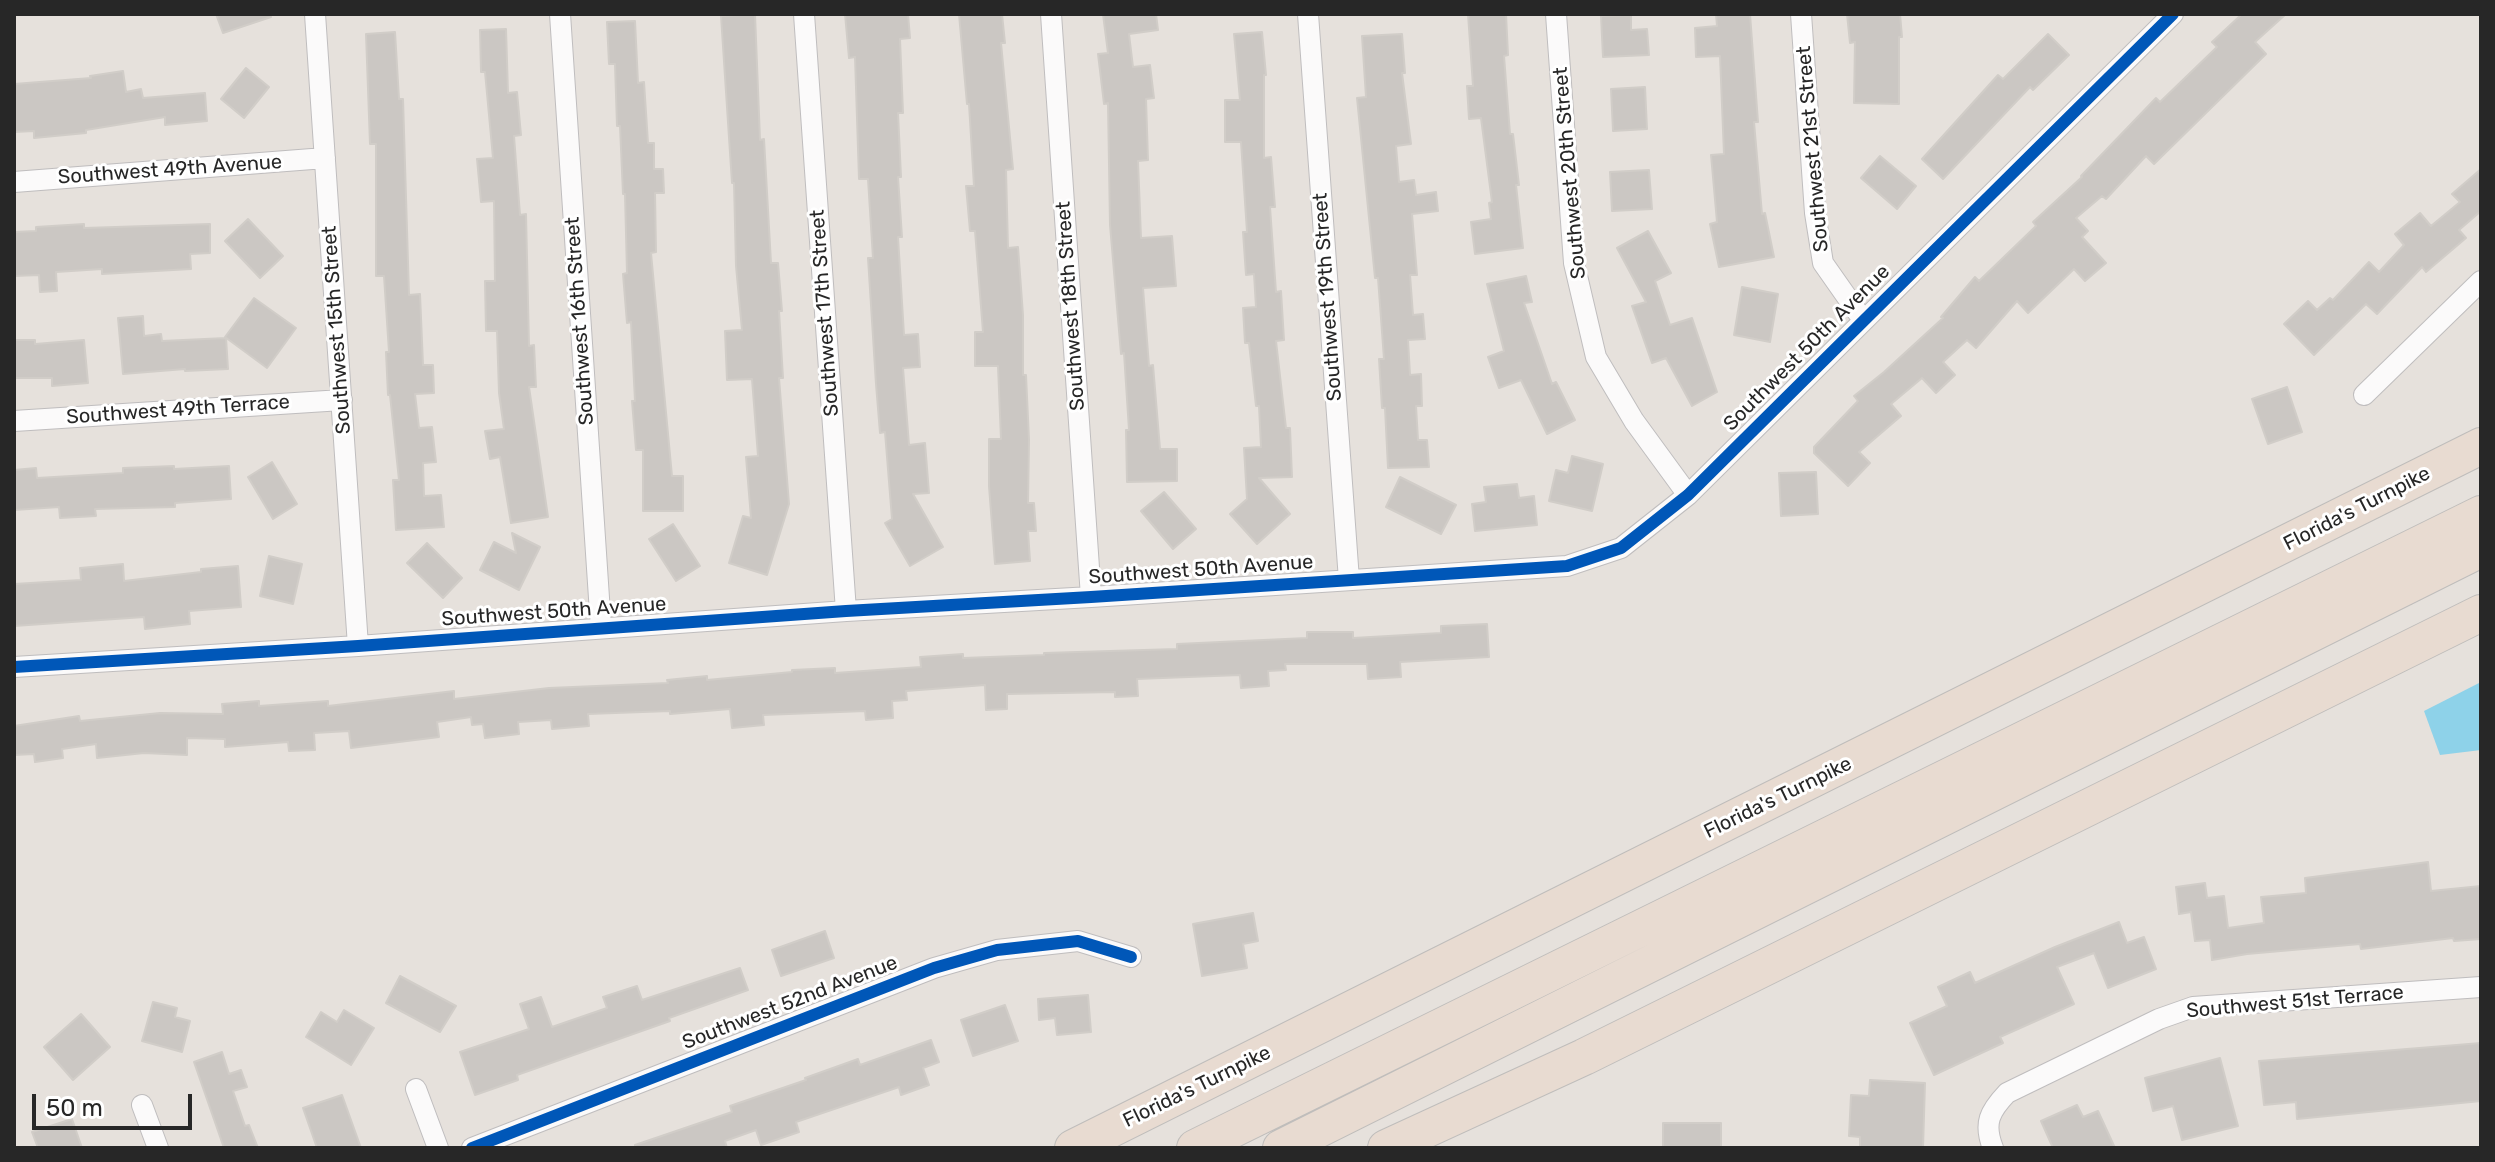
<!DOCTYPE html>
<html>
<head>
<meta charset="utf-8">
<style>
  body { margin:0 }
  #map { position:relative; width:2495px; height:1162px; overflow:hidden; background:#e6e1dc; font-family:Rubik,sans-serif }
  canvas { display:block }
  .frame { position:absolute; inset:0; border:16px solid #272727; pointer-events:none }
  .scale { position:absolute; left:32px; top:1094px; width:160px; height:36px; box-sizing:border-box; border:4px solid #272727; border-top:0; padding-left:10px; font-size:24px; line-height:28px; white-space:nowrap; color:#272727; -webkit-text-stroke:6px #fff; paint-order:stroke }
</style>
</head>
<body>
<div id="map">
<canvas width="2495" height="1162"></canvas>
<div class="frame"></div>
<div class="scale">50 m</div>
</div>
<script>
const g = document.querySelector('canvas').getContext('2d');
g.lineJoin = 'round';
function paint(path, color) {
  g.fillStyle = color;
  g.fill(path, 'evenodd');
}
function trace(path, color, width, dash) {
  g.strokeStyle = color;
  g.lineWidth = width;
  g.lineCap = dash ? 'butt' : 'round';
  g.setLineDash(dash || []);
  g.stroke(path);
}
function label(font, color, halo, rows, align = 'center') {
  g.font = font + ' Rubik,sans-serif';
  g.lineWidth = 6;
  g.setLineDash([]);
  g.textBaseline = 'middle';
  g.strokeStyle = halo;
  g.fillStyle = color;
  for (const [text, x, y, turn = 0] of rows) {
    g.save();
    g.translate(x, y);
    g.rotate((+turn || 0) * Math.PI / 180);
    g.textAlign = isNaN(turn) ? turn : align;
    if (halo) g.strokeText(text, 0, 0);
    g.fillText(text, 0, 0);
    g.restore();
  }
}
const water = new Path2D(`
  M2481,682V750L2440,755L2424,711Z`);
const building = new Path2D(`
  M216,14H270L271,17L223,33Z
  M755,14L760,140L764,139L771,263H778L782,311H779L783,378H779L789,504L767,575L729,563L743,516L751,518L746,457L758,456L752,379L727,380L725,331L742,330L736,266L734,183H732L721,16Z
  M845,14H908L910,38L900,39L903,113H898L901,177H898L902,237H898L904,335L918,334L920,367L903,368L909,445L925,443L929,493L913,494L943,547L910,566L885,523L892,519L885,432L880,433L876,384L868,258H873L868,179H859L855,57L849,58Z
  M959,14H1002L1005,43H1001L1013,169L1006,170L1008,248L1018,247L1023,315V375H1026L1029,440L1028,503H1034L1036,531H1028L1030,561L995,564L989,486V439H1001L998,366H975V332H983L975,231H970L966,186H974L969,104H967Z
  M1103,14H1156L1158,30L1129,34L1133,67L1150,65L1154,98L1146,99L1148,160L1138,161L1141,238L1172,236L1176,286L1143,288L1149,366L1153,365L1160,449H1177V481L1127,482L1126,430H1129L1124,353L1121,354L1110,225L1108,103L1104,104L1098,54L1108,53Z
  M1468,14H1506L1508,55L1504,56L1510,134H1513L1519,185H1516L1523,248L1475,254L1471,222L1491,219L1489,203L1492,202L1481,118L1469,119L1467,86H1473Z
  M1716,14H1750L1758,122H1754L1762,214L1765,213L1774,257L1719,267L1710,224L1717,222L1711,155L1724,154L1720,56L1696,57L1695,28L1717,26Z
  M1847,14H1900L1902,37H1899V104L1854,103L1855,42L1850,43Z
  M2242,14H2286L2255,42L2266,54L2154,164L2146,156L2106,199L2102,196L2076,218L2088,231L2082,237L2106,263L2085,281L2074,269L2028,313L2017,301L1976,348L1967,340L1943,362L1955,375L1936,393L1922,378L1891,404L1901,416L1859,452L1870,463L1848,486L1814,453V447L1858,401L1854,396L1884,372L1943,318L1941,317L1975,277L1979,281L2036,226L2033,222L2082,177L2081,176L2156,98L2160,102L2217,47L2212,42Z
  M1631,15V30L1647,29L1649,55L1603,57L1601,16Z
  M635,21L638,83L644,82L648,143H654V169H663L664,193H655L656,252L651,253L672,476H683V511H643V450H636L632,401H635L631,322L627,323L623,274L627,273L625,194H623L620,126H617L615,64H609L607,22Z
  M506,29L508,93L517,92L521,135L514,136L520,215L526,214L529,346L534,345L536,387H529L548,517L511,523L500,457L490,459L485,431L504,429L499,393L497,331H486L485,281H495L494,201L481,202L477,159L493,158L485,72H481L480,30Z
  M395,32L399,99H403L409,295L420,294L423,365H433L434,393L415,394L419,428L432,427L436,462L423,463L424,496L441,495L444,527L396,530L393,480H399L390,395H388L386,352H389L384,276H376V144H370L366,34Z
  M1262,32L1266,75H1264V158L1271,157L1275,207H1270L1276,292L1281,291L1284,340L1276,341L1286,428H1290L1292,477L1259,478L1290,514L1257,544L1230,514L1247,499L1244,448L1261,447L1259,406H1256L1249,343H1245L1243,308L1256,307L1254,274L1246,275L1243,232H1247L1241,142H1225V100H1240L1234,34Z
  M1402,34L1405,73H1402L1411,144L1396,146L1399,182L1414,180L1416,195L1436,192L1438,211L1412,214L1417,275H1410L1413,315L1423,314L1425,339L1408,340L1410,375L1421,374L1422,406H1416L1418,440H1427L1429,467L1388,468L1385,408H1382L1379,359H1384L1378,278H1375L1357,98L1366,97L1362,36Z
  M2048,34L2069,55L2033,90L2030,87L1943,179L1922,159L1998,75L2003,79Z
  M246,68L269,87L244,118L221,99Z
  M123,71L126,92L141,89L143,98L205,93L207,121L165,125V117L86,130V133L34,138V131L14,132V84L91,78L90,76Z
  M1645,87L1647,129L1613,131L1611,89Z
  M1880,156L1916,186L1897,209L1861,178Z
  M2481,169V211L2459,230L2466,238L2426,272L2422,267L2377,314L2366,304L2314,355L2284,324L2308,301L2317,310L2330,298L2333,300L2369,262L2379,272L2404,245L2395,234L2420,213L2431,226L2460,202L2452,194Z
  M1649,170L1652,209L1612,211L1610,172Z
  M248,219L283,256L260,278L225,241Z
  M84,224V228L210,224V253L190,254L191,269L102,274V269L56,272L57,291L40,292L39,275L14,276V232L36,231V227Z
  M1648,231L1671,273L1655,281L1670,325L1692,318L1717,392L1692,406L1666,358L1652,363L1632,306L1646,302L1617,248Z
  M1526,276L1532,302L1524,303L1552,384L1556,382L1575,420L1547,434L1521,380L1499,388L1488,357L1504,351L1487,284Z
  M1742,287L1778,294L1770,342L1734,335Z
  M254,298L296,328L267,368L225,337Z
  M143,316L144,336L161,334L162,341L226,338L228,369L185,371V369L123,374L118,318Z
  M14,340H35V344L84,340L88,383L52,386V378H14Z
  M2287,387L2302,432L2268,444L2252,399Z
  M1572,456L1603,464L1592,511L1549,501L1556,470L1568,473Z
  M272,462L297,504L273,519L248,477Z
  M174,466V469L229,466L231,499L175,503V507L95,509L96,516L60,518L59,507L14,510V470L36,468L37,478L123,473V468Z
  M1816,472L1818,514L1781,516L1779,473Z
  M1400,477L1456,505L1441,534L1386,507Z
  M1517,484L1519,498L1534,496L1537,525L1475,531L1472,504L1486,502L1484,487Z
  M1164,492L1196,529L1173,549L1141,511Z
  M673,524L700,566L676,581L649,539Z
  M512,533L540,547L519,590L480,570L494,542L516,553Z
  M427,543L462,578L443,598L407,563Z
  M269,556L302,564L293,604L260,596Z
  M123,564L124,581L201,572V569L238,566L241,607L189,611L190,624L145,629L144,617L14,626V584L81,580L80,568Z
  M1487,624L1489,657L1400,662L1401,677L1368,679L1367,664H1285L1286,670L1268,671L1269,686L1241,688L1240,675L1137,679L1138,696L1115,697V692L1007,694V709L986,710L985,685L906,691L907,700L892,701L893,718L866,720L865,711L763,715L764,725L732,728L730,709L670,714V711L588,714L589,726L552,729L551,720L518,722L519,734L485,738L483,724L472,725L471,717L437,722L439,737L351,748L349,731L314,733L315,750L289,751L288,742L225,747V739L187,738V755L144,753L97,758L96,744L62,749L63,758L35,762L34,754L14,755V726L79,716L80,721L160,713L223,714L222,704L259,701V706L328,701V706L454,691V699L549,688L668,683L667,680L707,676V680L792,672V670L835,668V673L921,667L920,657L963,654V658L1044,655V653L1177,649V644L1307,638V632H1353V638L1441,633V626Z
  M2428,862L2431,891L2481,886V939L2454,941L2453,938L2361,949L2360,944L2247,954L2212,960L2210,940L2195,941L2191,912L2179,914L2176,887L2205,883L2207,898L2224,896L2228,928L2264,923L2261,897L2306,893L2305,878Z
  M1253,913L1258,941L1243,944L1247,968L1202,976L1193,924Z
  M2119,922L2127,943L2144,937L2156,969L2108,988L2094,953L2057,967L2074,1004L2000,1037L2003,1043L1934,1075L1910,1023L1947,1006L1938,987L1970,972L1975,983L2055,947Z
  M825,931L834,958L781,976L772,950Z
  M740,968L748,990L669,1018L670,1021L517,1075L518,1080L475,1095L460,1052L529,1029L520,1004L541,997L552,1027L607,1008L603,997L637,986L642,1000Z
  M400,976L456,1006L440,1032L386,1003Z
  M1088,995L1091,1032L1057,1035L1055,1018L1039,1020L1038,999Z
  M153,1002L177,1008L175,1017L190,1021L182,1052L142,1041Z
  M1005,1005L1018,1041L973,1056L961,1020Z
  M344,1010L374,1028L351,1065L306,1037L321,1012L337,1022Z
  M81,1014L110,1047L73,1080L44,1047Z
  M931,1040L939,1062L923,1068L929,1085L901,1095L899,1087L796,1122L799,1132L761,1145L756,1130L725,1141L727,1148H635V1145L732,1112L730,1106L806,1080L805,1078L858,1059L860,1065Z
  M2481,1043V1101L2297,1119L2296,1102L2264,1105L2259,1061Z
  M222,1052L229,1074L241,1070L247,1087L233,1091L245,1126L249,1125L258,1148H224L194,1062Z
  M2220,1058L2238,1126L2182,1140L2173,1106L2153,1111L2145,1078Z
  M1870,1080L1925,1083L1923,1148H1860V1137L1849,1136L1851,1095L1869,1096Z
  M342,1095L361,1148H317L303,1108Z
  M2077,1105L2083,1117L2098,1111L2115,1148H2053L2041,1121Z
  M72,1119L82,1148H38L32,1132Z
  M1663,1123H1721V1148H1663Z`);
const minor = new Path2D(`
  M315,14L358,646
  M560,14L601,628
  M804,14L846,611
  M1051,14L1091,597
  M1308,14L1349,580
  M1556,14L1574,263L1596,357L1634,421L1688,495
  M1801,14L1815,213L1823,263L1863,320
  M14,182L325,158
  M2364,395L2481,281
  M14,421L342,400
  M14,667L358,646L846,611L1091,597L1567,566L1621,548L1688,495L2173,14
  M416,1089L438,1148
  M142,1105L158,1148
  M472,1148L934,968L997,950L1078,941L1131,957
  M1993,1148C1983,1123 1990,1111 2007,1093L2159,1019L2193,1007L2481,987`);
const motorway = new Path2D(`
  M1073,1148L2481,446
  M1195,1148L2481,514
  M1281,1148L2481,549
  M1386,1148L1584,1057L2481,613`);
const cycleway = new Path2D(`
  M14,667L358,646L846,611L1091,597L1567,566L1621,548L1688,495L2173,14
  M472,1148L934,968L997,950L1078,941L1131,957`);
const streetNames = [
  ["Southwest 21st Street",1813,149,-95],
  ["Southwest 49th Avenue",170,170,-4],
  ["Southwest 20th Street",1570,173,-95],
  ["Southwest 19th Street",1328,297,-94],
  ["Southwest 18th Street",1071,306,-94],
  ["Southwest 17th Street",825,313,-94],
  ["Southwest 16th Street",580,321,-94],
  ["Southwest 15th Street",337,330,-94],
  ["Southwest 50th Avenue",1807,348,-45],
  ["Southwest 49th Terrace",178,410,-4],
  ["Florida's Turnpike",2357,509,-27],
  ["Southwest 50th Avenue",1201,570,-4],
  ["Southwest 50th Avenue",554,612,-4],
  ["Florida's Turnpike",1778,798,-26],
  ["Southwest 51st Terrace",2295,1002,-5],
  ["Southwest 52nd Avenue",790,1003,-21],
  ["Florida's Turnpike",1197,1087,-26]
];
paint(water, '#8ed2e9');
paint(building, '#cbc7c3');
trace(building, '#d1cdc8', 2);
trace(minor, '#bfbdbe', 22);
trace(motorway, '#bfbdbb', 38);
trace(minor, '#fbfafa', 20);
trace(motorway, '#e8dbd1', 36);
trace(cycleway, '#0057b8', 12);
label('20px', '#272727', '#fff', streetNames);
</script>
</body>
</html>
